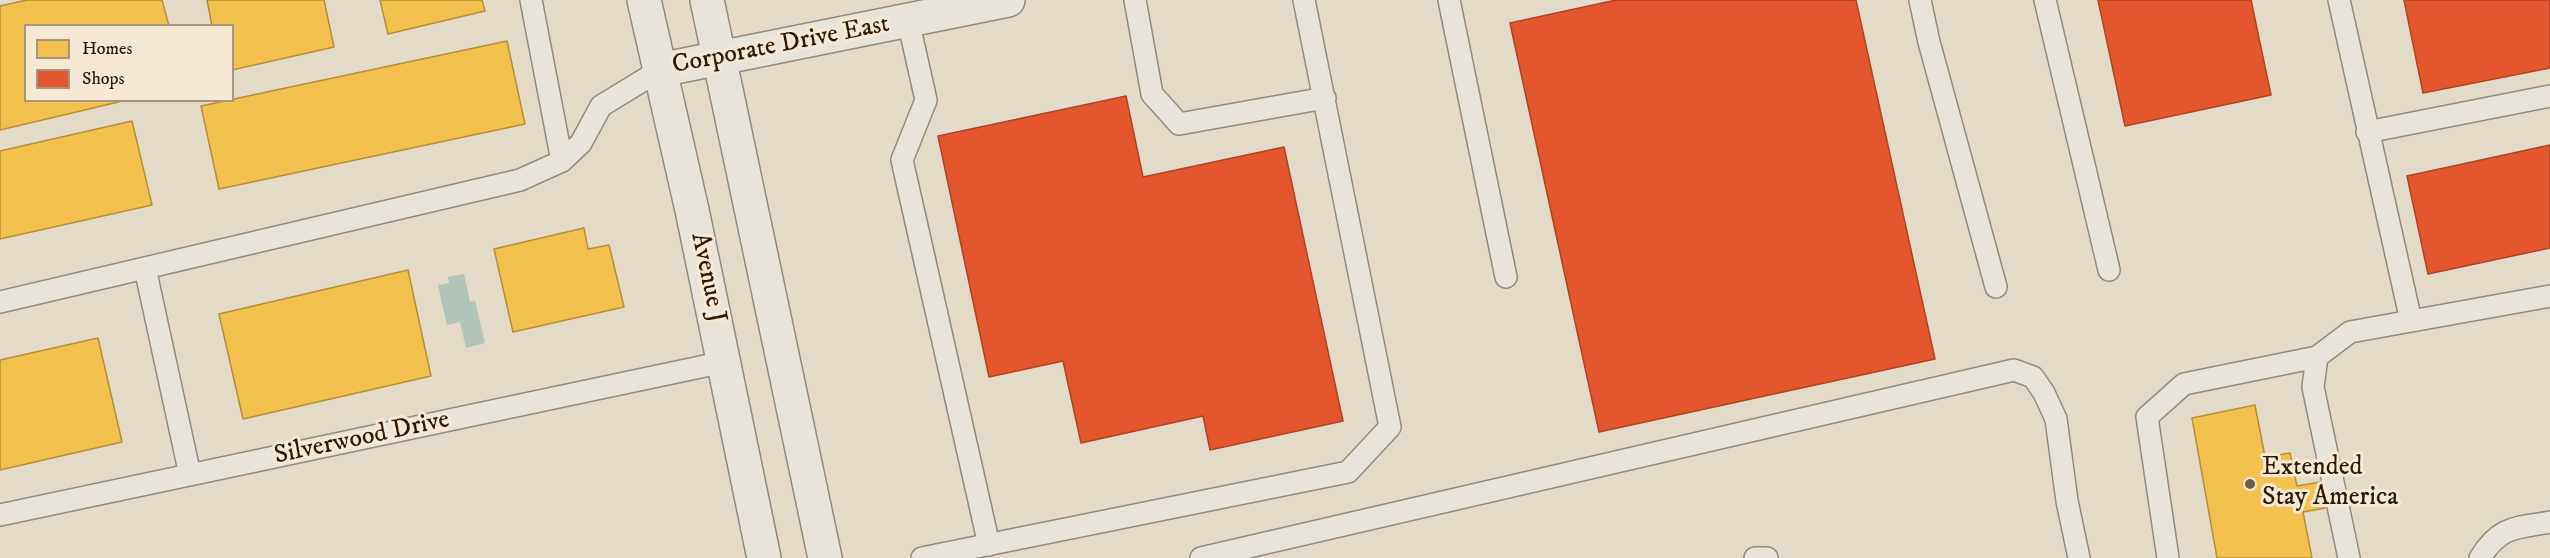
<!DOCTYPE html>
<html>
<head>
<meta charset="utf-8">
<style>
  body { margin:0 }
  #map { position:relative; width:2550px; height:558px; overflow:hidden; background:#e4dac8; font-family:"IM FELL DW Pica",serif }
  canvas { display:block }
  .legend { position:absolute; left:24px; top:24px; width:210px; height:78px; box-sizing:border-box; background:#f5e9d3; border:2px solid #a59581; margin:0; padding:8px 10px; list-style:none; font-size:18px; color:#2c1806 }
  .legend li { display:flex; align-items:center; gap:12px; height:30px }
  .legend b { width:30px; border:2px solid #a59581 }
</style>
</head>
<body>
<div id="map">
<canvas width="2550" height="558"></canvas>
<ul class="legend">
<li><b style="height:16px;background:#f2c14e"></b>Homes</li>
<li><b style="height:16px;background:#e4572e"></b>Shops</li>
</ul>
</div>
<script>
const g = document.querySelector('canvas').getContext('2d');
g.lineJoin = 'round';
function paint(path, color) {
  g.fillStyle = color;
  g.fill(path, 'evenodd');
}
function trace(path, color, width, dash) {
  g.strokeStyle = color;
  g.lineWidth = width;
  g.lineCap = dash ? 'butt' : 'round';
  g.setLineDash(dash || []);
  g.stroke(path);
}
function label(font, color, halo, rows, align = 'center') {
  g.font = font + ' "IM FELL DW Pica",serif';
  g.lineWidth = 6;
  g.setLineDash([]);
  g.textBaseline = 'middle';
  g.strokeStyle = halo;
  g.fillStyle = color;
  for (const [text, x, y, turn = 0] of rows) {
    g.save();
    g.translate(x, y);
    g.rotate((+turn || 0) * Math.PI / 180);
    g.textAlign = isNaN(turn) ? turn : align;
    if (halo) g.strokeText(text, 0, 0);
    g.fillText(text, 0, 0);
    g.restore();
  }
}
const water = new Path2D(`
  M464,274L470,302L475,301L485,343L466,348L460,322L447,325L438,285L449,283L448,277Z`);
const homes = new Path2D(`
  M27,0H162L169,26H26V100H127L0,130V6Z
  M207,0H324L334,47L232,70V26H212Z
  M380,0H482L485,11L388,34Z
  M507,41L525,124L219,189L201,106Z
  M132,121L152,205L0,239V151Z
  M584,228L588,249L609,245L624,307L513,332L494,249Z
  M408,270L431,376L243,419L219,314Z
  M98,338L122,442L0,470V360Z
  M2255,405L2265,457L2290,453L2297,486L2320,482L2325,508L2303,512L2312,558H2217L2192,418Z`);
const shops = new Path2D(`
  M1616,0H1856L1935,359L1599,432L1510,23Z
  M2098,0H2251L2271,95L2125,126Z
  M2404,0H2550V68L2423,93Z
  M1126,96L1143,177L1284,147L1343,421L1210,450L1203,416L1081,443L1063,361L989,377L938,136Z
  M2550,145V248L2428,274L2407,176Z`);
const service = new Path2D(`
  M531,0L562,161
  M1135,0L1152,94L1179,124L1325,98
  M1449,0L1506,277
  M1920,0L1929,42L1996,287
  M2045,0L2109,270
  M2339,0L2411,321
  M908,20L926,100L902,160L989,545
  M2367,132L2550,96
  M145,268L190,475
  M0,302L520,180L562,161L581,143L601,106L660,70
  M0,515L724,362
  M922,558L1348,472L1390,427L1304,0
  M1201,558L2014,370L2033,377L2044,393L2056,419L2067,501L2079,558
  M1755,558H1767
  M2168,558L2147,417L2184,384L2317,357
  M2349,558L2313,387L2317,357L2350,332L2550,296
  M2480,558C2500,526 2515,528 2550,522`);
const minor = new Path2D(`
  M660,70L1008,0`);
const tertiary = new Path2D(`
  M644,0L692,210L764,558
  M707,0L825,558`);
const markers = [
  [2250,484,6,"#6c5c4a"]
];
const streetNames = [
  ["Corporate Drive East",781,46,-11],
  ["Avenue J",707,278,78],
  ["Silverwood Drive",362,439,-12]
];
const poiNames = [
  ["Extended",2262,469],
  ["Stay America",2262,499]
];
paint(water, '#b0c4b9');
paint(homes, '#f2c14e');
trace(homes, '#b78e38', 1.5);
paint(shops, '#e4572e');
trace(shops, '#ad4422', 1.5);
trace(service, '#938a7e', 24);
trace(minor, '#938a7e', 36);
trace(tertiary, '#938a7e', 36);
trace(service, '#e9e4db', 21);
trace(minor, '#e9e4db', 33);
trace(tertiary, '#e9e4db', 33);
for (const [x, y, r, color] of markers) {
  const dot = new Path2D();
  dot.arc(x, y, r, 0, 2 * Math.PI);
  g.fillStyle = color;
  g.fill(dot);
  trace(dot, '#f5e9d3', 2);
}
label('26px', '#2c1806', '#f5e9d3', streetNames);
label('26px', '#2c1806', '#f5e9d3', poiNames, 'left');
</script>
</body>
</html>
